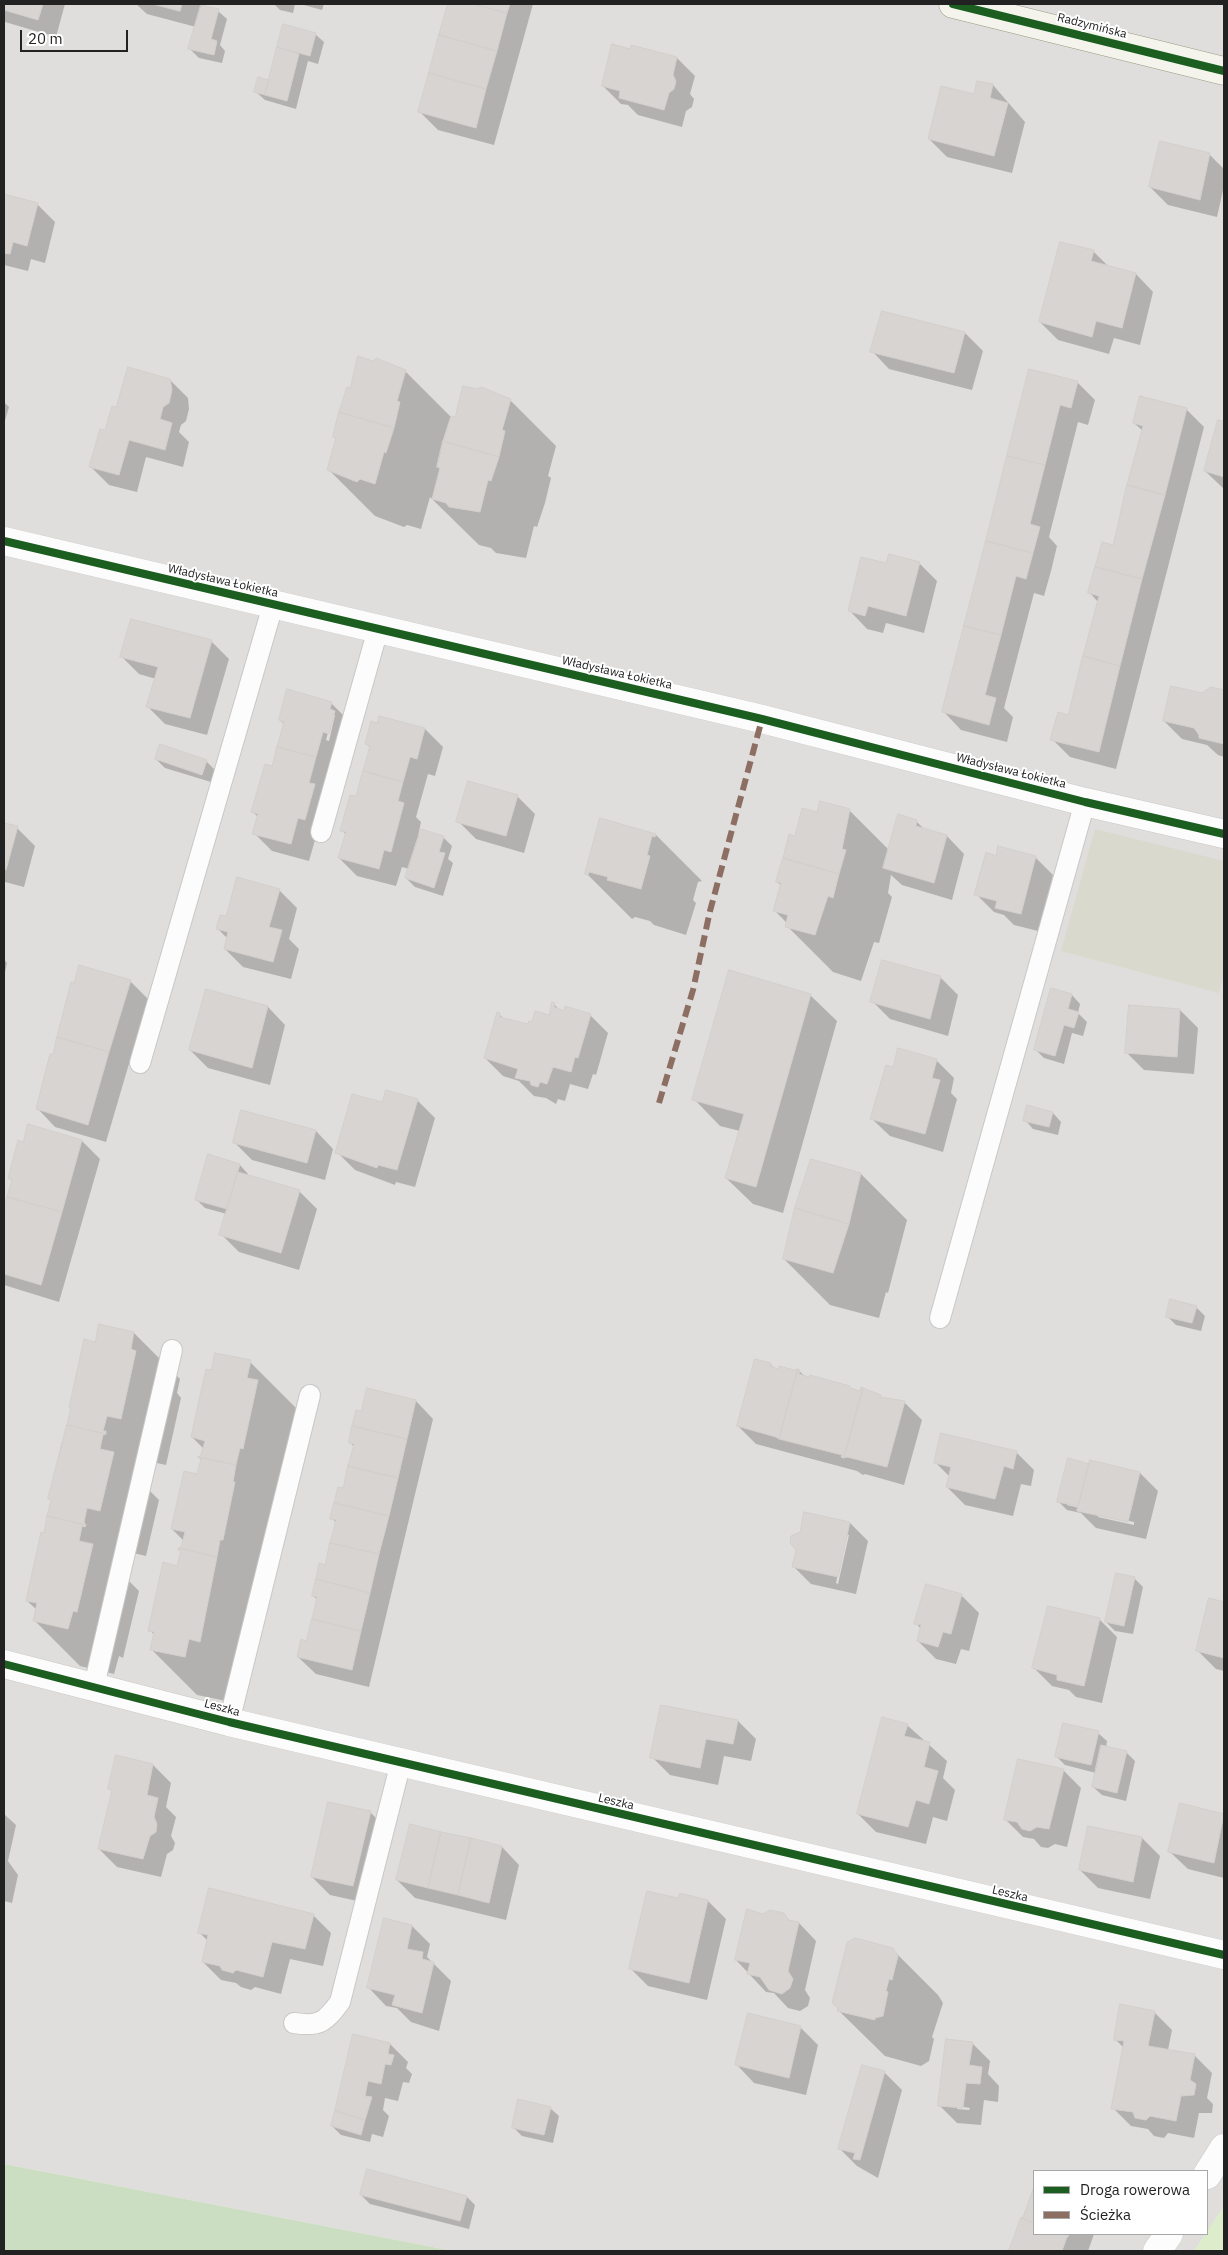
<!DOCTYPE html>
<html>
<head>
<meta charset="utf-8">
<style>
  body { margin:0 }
  #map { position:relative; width:1228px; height:2255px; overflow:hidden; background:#f0eeeb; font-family:"IBM Plex Sans",sans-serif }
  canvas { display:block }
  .frame { position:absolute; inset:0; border:5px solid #222; pointer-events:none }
  .legend { position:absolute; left:1033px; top:2170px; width:175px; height:65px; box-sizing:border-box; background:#fff; border:1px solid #a7a7a7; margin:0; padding:6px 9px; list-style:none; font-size:15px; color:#222 }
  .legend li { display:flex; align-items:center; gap:10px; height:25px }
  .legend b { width:25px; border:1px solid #a7a7a7 }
  .scale { position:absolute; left:20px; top:30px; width:108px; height:22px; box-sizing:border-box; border:2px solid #222; border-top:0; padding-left:6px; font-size:15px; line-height:18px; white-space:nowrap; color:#222; -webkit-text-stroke:4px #fff; paint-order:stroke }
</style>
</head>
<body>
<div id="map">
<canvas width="1228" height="2255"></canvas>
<div class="frame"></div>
<ul class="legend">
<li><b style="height:6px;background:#1b5e20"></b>Droga rowerowa</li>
<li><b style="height:6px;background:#8d6e63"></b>Ścieżka</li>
</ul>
<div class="scale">20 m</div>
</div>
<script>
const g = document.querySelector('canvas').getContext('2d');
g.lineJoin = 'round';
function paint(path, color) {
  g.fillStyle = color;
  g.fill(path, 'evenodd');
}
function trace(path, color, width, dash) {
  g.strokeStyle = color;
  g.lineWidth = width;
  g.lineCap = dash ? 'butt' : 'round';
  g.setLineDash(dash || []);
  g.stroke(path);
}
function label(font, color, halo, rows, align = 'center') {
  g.font = font + ' "IBM Plex Sans",sans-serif';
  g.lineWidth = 4;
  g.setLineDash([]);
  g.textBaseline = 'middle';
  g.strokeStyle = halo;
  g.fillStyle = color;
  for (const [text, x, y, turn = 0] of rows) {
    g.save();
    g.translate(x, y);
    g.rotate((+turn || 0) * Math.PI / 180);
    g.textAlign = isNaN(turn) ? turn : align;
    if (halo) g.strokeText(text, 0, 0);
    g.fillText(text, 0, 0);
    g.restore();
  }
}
const residential = new Path2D(`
  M4,4H1224V2206L1207,2233V2171H1034V2234H1206L1194,2251H453L4,2164Z`);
const construction = new Path2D(`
  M1095,829L1224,861V974L1219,993L1061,951Z`);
const grass = new Path2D(`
  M1224,2206V2251H1194Z`);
const forest = new Path2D(`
  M4,2164L453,2251H4Z`);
const shadow = new Path2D(`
  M4,4H65L56,37L5,22Z
  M136,4H204L203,7L218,11L227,19L220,45L225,51L222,63L199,58L190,49L196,27L147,14Z
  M274,4H295L293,13L280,10Z
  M300,4H324L322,10Z
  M450,4H533L494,145L438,130L420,112Z
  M284,25L315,34L324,42L318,64L308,61L296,109L265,100L256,92L270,81Z
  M677,58L695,76L690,94L694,99L692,107L686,111L682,127L638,115L628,105L621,104L603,86Z
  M993,85L1025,122L1012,173L947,157L929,139L975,95Z
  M1210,155L1224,169V186L1217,217L1168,205L1150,187Z
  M4,199L37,204L55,222L45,263L31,259L28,271L4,265Z
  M1093,251L1109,267L1136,274L1153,292L1140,345L1114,338L1109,354L1058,340L1040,322Z
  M883,312L965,333L983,351L972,390L889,369L872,351Z
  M405,371L452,418L456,419L510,400L556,446L548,476L551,478L545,503L537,527L534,526L526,558L496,553L491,548L479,545L430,497L421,529L407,525L404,527L375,516L329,470L337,440L334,437Z
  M1030,371L1077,382L1095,400L1088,425L1078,422L1049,537L1057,546L1051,571L1044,596L1034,593L1004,708L1013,717L1007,742L961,730L944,712Z
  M170,380L188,398L189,409L186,421L181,425L179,432L189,442L183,467L146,457L137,492L109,485L91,467L117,409Z
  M4,402L9,407L4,424Z
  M1186,409L1204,427L1116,769L1070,757L1052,739L1069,717L1098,602L1090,593L1113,546L1143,431L1134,423Z
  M1219,421L1224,423V489L1205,471Z
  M919,563L937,581L924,633L886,623L883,633L867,629L850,611L887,565Z
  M211,641L229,659L207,735L165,724L147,706L156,679L139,674L121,656Z
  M1211,688L1224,691V757L1218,755L1207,745L1182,739L1164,721Z
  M331,703L349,721L309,861L272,851L254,833L258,817L253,812L273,767L284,724L280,720ZM333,715H335L329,741L326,740Z
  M380,717L425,729L443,747L435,776L428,774L416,817L421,822L418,836L443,837L452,846L448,859L453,863L443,896L415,887L406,878L409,869L402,867L396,886L357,876L339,858L346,835L342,830L357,798L371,748L366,744Z
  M156,759L206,761L215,770L211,782L165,768Z
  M517,796L535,814L524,853L476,839L458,821Z
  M849,810L889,850L916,821L925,830L947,836L964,854L952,900L902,885L891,875L888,893L892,897L879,943L874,942L861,981L833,972L787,926V923L775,911L781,886L777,881L795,837L818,814Z
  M601,819L656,835L702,881L698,882L693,900L696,903L686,935L654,925L650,921L635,917L632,919L586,873Z
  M4,824L17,828L35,846L24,887L5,882L4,888Z
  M997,857H1035L1053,875L1038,931L1014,925L1004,915L994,912L976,894Z
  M279,890L297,908L289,939L299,949L291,979L243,967L225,949L228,939L218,929L227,918Z
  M4,959L7,963L4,977Z
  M940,977L958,995L948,1036L890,1019L872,1001Z
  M130,981L148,999L106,1142L55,1127L38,1109L53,1056Z
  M810,995L837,1021L783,1213L753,1204L726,1178L740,1131L720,1126L694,1099Z
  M1072,995L1080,1004L1078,1013L1087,1022L1083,1036L1072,1033L1064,1064L1044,1058L1035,1049Z
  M554,1004L560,1011L590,1015L608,1033L596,1075L593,1074L588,1089L570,1084L565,1101L558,1099L556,1104L546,1098L534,1096L519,1081L503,1076L485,1058L500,1015L504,1019L529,1026L549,1016Z
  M268,1007L285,1025L270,1085L208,1068L190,1050Z
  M1180,1010L1198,1028L1194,1074L1144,1070L1126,1052Z
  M936,1060L954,1078L951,1093L957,1099L943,1152L890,1136L872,1119L894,1069Z
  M417,1100L435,1118L415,1187L396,1182L395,1185L355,1170L337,1152L383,1104Z
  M1053,1113L1061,1122L1058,1135L1033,1129L1025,1120Z
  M29,1126L82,1141L100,1159L59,1302L4,1285V1214L13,1182L9,1178L24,1144Z
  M316,1131L333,1149L325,1180L252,1160L234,1142Z
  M209,1156L240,1165L248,1174V1176L299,1191L317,1209L299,1270L239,1252L221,1234L227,1214L205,1208L196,1199Z
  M812,1160L861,1174L907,1220L888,1293L886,1292L879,1318L830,1305L784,1259Z
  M1196,1307L1205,1316L1201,1331L1176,1325L1167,1316Z
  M134,1333L180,1379L177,1393L181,1398L166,1465L152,1462L147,1488L159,1500L146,1556L133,1553L129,1568L131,1572H128L127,1579L139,1591L123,1658L119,1656L114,1674L80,1666L34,1620L37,1610L27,1601L52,1501L50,1499L62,1442L65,1443L72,1409L70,1407L96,1343Z
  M250,1362L296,1408L294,1418L304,1428L231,1702L197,1695L151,1649L154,1635L150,1630L178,1567L182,1552L179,1550L182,1548L184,1541L172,1529L198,1475L202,1461L199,1458L204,1449L192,1437L212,1372Z
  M770,1364L775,1369L799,1371L806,1377L849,1387L861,1393L862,1389L884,1399L904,1402L922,1420L904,1485L865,1474L863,1475L857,1471L756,1444L738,1426Z
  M416,1401L433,1419L369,1687L316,1674L298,1657L307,1642L318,1600L313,1596L326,1566L336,1523L332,1518L344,1490L354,1447L350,1442L362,1413Z
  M1016,1452L1034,1470L1031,1486L1021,1484L1013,1516L965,1505L947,1487L950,1477L935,1462Z
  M1091,1461L1140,1473L1158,1491L1146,1539L1096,1528L1081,1513L1067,1510L1058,1501ZM1067,1503L1085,1507L1084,1509L1067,1505ZM1098,1514L1134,1522V1525L1098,1517Z
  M850,1523L868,1541L856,1594L811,1584L793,1566ZM846,1535H849L838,1584L836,1583Z
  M1135,1579L1143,1587L1133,1634L1115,1631L1106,1622Z
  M961,1595L979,1613L969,1651L961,1649L956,1664L936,1659L918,1641L921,1629L916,1623Z
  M1210,1599L1224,1603V1671L1216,1669L1198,1651Z
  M1099,1619L1117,1637L1102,1703L1076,1697L1069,1690L1052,1686L1034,1668Z
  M738,1721L756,1739L751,1761L724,1756L718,1785L670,1775L652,1757Z
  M907,1725L947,1761L943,1778L955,1790L947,1821L933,1817L926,1844L876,1832L858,1814Z
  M1098,1733L1107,1741L1106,1747L1126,1752L1135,1761L1126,1801L1102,1795L1093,1787L1096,1773L1065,1765L1056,1756Z
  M153,1765L171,1783L166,1807L176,1817L171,1836L175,1843L173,1850L167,1854L161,1877L117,1867L99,1849L113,1791L110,1788Z
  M1063,1770L1081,1788L1067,1847L1055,1844L1048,1848L1041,1847L1034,1839L1023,1837L1005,1819Z
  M1181,1805L1224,1815V1878L1188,1869L1170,1852Z
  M370,1812L388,1830L371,1904L330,1895L312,1877Z
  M4,1814L16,1825L8,1861L18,1875L12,1903L4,1901Z
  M1142,1838L1160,1856L1150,1899L1098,1888L1080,1870Z
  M502,1847L519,1865L506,1920L415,1898L397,1880Z
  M681,1895L708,1901L726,1919L707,2000L648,1986L630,1968Z
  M783,1914L790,1921L799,1923L816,1941L805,1990L810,1998L808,2006L800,2011L788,2008L774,1993L766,1992L736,1960L763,1915Z
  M313,1915L331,1933L323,1966L290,1959L281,1994L255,1987L251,1990L241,1987L236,1983L221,1980L203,1962L208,1941L199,1932Z
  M412,1926L430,1944L427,1957L451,1981L439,2031L411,2022L397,2008L386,2006L369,1988Z
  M892,1949L938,1995L943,2003L932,2037L934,2039L929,2061L921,2066L885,2056L838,2010Z
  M1154,2012L1172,2030L1168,2050L1194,2055L1212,2073L1207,2098L1213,2104L1212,2113H1199L1194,2138L1168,2133L1164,2138L1154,2136L1148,2129L1131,2126L1113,2108L1124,2048L1115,2039Z
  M800,2027L818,2045L806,2095L754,2083L737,2065Z
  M972,2043L990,2061L988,2074L999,2086L998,2102L984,2100L981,2125L957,2123L939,2105ZM957,2106L970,2108L969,2110L957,2109Z
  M390,2044L408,2062L406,2068L412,2074L409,2083L403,2082L398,2101L385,2098L383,2110L389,2116L383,2137L372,2134L370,2142L341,2135L332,2126Z
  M884,2072L902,2090L878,2178L857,2166L839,2148Z
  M550,2108L559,2116L553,2143L522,2136L513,2127Z
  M1034,2188V2234H1094L1088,2251H1010Z
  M361,2195L467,2197L475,2205L469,2229L370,2204Z`);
const building = new Path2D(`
  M4,4H43L38,20L4,10Z
  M153,4H182L180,11Z
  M448,4H473L507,13L497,51L439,35Z
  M473,4H510L507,13Z
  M201,5L219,9L211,39L217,41L214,55L188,49Z
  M283,24L316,33L310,56L277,47Z
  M439,35L497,51L486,89L429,73Z
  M612,44L630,49L631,45L677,57L673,75L676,81L674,89L669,93L664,110L619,98L620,91L602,86Z
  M277,47L299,54L287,101L265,95Z
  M429,73L486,89L476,128L418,112Z
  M258,77L269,80L265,95L254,92Z
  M977,81L993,84L990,98L1008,103L994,156L928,139L941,86L974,94Z
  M1160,141L1210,153L1200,200L1149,187Z
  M4,194L38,203L27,246L13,242L10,254L4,253Z
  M1060,242L1094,250L1091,261L1136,273L1122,328L1096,321L1092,337L1039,322Z
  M882,311L965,332L954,373L870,352Z
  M358,356L373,361L376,358L406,370L397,401L400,402L394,428L339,412L347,387L350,388Z
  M128,367L170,379L172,390L169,403L163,407L160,419L172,423L165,450L129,440L119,475L89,467L100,429L105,430L112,406L116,407Z
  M1029,369L1078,381L1071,408L1060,405L1045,465L1007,456Z
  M463,386L478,389L481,387L511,399L502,430L505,431L499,457L443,441L451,416L455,417Z
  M1140,396L1187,408L1165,495L1127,485L1143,426L1133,423Z
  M339,412L394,428L386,453L384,452L375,484L360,479L357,482L327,470L336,438L333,437Z
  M1218,420L1224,421V477L1204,471Z
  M443,441L499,457L491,481L488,480L480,512L449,507L446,503L432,499L440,468L437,467Z
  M1007,456L1045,465L1030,524L1040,527L1033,553L986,541Z
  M1127,485L1165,495L1142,579L1095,567L1102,542L1113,545Z
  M986,541L1033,553L1026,579L1016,576L1001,635L964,626Z
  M889,554L920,562L906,616L868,606L865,616L848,611L861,557L886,563Z
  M1095,567L1142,579L1120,666L1083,656L1099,596L1088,593Z
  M131,619L212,640L190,718L146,707L158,667L120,657Z
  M964,626L1001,635L985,695L996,698L989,725L942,712Z
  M1083,656L1120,666L1099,752L1050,740L1058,712L1068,715Z
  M1171,686L1202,693L1211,687L1224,690V744L1199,738V735L1194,728L1163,721Z
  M287,689L332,702L330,709L335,711L329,734L323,732L316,757L277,747L284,722L279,720Z
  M379,716L425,728L417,759L410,757L403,782L363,771L370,746L365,744L371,721L377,723Z
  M160,744L207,760L202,775L155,759Z
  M277,747L316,757L309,783L315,784L305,820L298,818L291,844L252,834L258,814L251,812L265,764L272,766Z
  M363,771L403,782L398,801L404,803L391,852L384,850L379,869L338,858L346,832L340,831L350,795L356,796Z
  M468,781L518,795L506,836L456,822Z
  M820,801L850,809L842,849L846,850L839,874L783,858L789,834L795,836L802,808L817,812Z
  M898,814L917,820L916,826L947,835L934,883L883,868Z
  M600,818L656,834L655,837L652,836L647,855L650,856L641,889L607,880L608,877L589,872L588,875L585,874Z
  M4,823L18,826L6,870L4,869Z
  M421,829L444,836L439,852L445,853L434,888L405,878Z
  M998,846L1036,856L1021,914L995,908L997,901L974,895L986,852L996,856Z
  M783,858L839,874L833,898L828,896L815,935L785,927L788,915L773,911L781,883L776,882Z
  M237,877L280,889L269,927L282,930L273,962L224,949L228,932L216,929L220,915L226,916Z
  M882,960L941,976L930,1019L870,1002Z
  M79,965L131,980L109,1052L57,1037L71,982L74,983Z
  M729,970L811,994L756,1187L725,1178L744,1114L692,1100Z
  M1051,988L1072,994L1068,1009L1079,1012L1074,1028L1064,1025L1055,1056L1034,1050Z
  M206,989L268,1006L252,1068L189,1050Z
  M552,1002L555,1003L554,1007L564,1011L565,1006L591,1014L578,1058L575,1057L571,1072L553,1067L547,1084L540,1082L538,1087L531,1085L530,1081L515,1078L518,1069L484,1058L497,1012L500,1013V1017L528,1024L529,1021L532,1022L535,1011L549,1015Z
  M1129,1005L1180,1009L1177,1057L1125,1053Z
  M57,1037L109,1052L88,1125L36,1109L50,1054H53Z
  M898,1048L937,1059L932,1078L940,1080L925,1134L870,1119L886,1065L893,1067Z
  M386,1090L418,1099L397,1170L378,1165L377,1168L335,1153L352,1094L382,1102Z
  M1027,1105L1053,1112L1049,1127L1023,1121Z
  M241,1110L316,1130L307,1163L233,1143Z
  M28,1124L82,1140L62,1212L7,1197L12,1180L8,1178L18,1140L23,1142Z
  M208,1154L240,1164L227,1209L195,1200Z
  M811,1159L861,1173L849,1224L795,1208Z
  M238,1172L300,1190L281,1253L219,1235Z
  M7,1197L62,1212L41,1285L4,1274V1210Z
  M795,1208L849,1224L833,1273L783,1259Z
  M1170,1299L1197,1306L1192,1323L1166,1317Z
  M99,1324L134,1332L131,1349L136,1351L121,1419L107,1416L103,1431H106V1434L67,1425L71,1408H69L84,1339L95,1342Z
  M215,1353L251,1360L247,1378L258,1380L243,1449L240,1448L236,1465L198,1457L201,1455L205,1441L191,1437L206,1369L211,1370Z
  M755,1359L771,1363L770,1366L778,1369L779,1366L794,1370L798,1369L779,1439L776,1437L737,1426Z
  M798,1369L800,1370L799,1374L809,1377L810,1375L850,1386V1388L860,1391L861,1387L863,1388L844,1458L841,1457L842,1455L779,1439Z
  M367,1388L416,1400L407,1439L352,1426L356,1410L361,1411Z
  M863,1388L881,1395L880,1397L905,1401L887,1467L847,1457L844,1458Z
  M67,1425L106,1434L103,1435L100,1449L114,1452L100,1511L87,1508L84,1522L86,1525L47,1516L51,1500L48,1499Z
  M352,1426L407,1439L398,1478L348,1466L354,1444L349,1443Z
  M941,1433L1017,1451L1013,1469L1004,1466L995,1499L946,1487L951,1467L934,1463Z
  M198,1457L236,1465L233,1482H235L223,1540H220L217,1557L179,1548L181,1547L185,1532L171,1529L184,1471L197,1474L201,1459Z
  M1068,1458L1089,1464L1078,1506L1057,1502Z
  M1090,1460L1140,1472L1128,1522L1077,1511Z
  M348,1466L398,1478L389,1516L334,1503L338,1487L343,1488Z
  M334,1503L389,1516L379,1554L330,1543L336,1520L330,1519Z
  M804,1512L850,1522L838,1577L792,1567L796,1550L790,1543L791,1536L800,1532Z
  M47,1516L86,1525L85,1527L82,1526L79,1541L93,1544L77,1612L73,1611L68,1629L33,1621L37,1603L26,1601L41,1532L44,1533Z
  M330,1543L379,1554L370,1593L316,1579L319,1563L325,1565Z
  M179,1548L217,1557L200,1642L189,1639L185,1657L150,1650L154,1632L148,1631L163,1562L177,1566L181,1551L178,1550Z
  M1116,1573L1135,1577L1124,1626L1105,1622Z
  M316,1579L370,1593L361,1631L312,1619L317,1597L312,1596Z
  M926,1584L962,1594L951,1634L943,1632L938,1647L917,1641L921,1625L914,1624Z
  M1209,1598L1224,1602V1658L1196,1651Z
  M1048,1606L1100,1618L1084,1686L1057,1680V1675L1032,1668Z
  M312,1619L361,1631L352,1670L297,1657L301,1639L306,1641Z
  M661,1705L738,1720L733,1744L706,1739L700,1768L650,1758Z
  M882,1717L908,1724L904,1736L930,1742L924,1767L938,1771L929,1804L916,1800L908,1827L857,1814Z
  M1063,1723L1099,1731L1091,1765L1055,1757Z
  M1101,1745L1127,1751L1117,1793L1092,1787Z
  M116,1755L153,1764L147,1795L158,1798L154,1817L157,1824L156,1832L150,1836L143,1859L98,1849L112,1790L108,1789Z
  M1018,1759L1064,1769L1049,1829L1037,1827L1030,1831L1022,1829L1017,1822L1004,1820Z
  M328,1802L371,1811L353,1886L311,1877Z
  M1180,1803L1224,1814L1214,1863L1168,1852Z
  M410,1824L441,1832L428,1888L396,1880Z
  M1088,1826L1142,1837L1133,1882L1079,1870Z
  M441,1832L471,1838L458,1895L428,1888Z
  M471,1838L502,1846L489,1903L458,1895Z
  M209,1888L314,1914L305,1949L272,1942L263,1977L236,1970L233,1973L222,1970L220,1966L202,1962L208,1935L198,1933Z
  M647,1891L678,1898L680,1893L708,1900L689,1983L629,1969Z
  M747,1909L763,1914L770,1910L784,1913L788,1920L799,1922L788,1971L793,1979L790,1988L782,1994L769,1990L760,1977L747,1974L750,1963L735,1960Z
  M384,1918L412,1925L407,1949L423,1952L422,1959L434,1962L422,2013L392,2005L395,1995L367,1988Z
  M855,1938L893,1948L898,1956L892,1980L889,1979L886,1991L888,1992L883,2016L875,2018V2020L837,2011L838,2008L832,2003L847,1943Z
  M1120,2004L1155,2011L1148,2046L1195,2054L1190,2080L1196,2084L1194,2095L1181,2096L1176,2121L1150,2116L1146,2120L1135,2118L1133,2112L1111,2109L1124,2041L1114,2040Z
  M748,2013L801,2026L789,2078L735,2065Z
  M353,2034L390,2043L388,2054L394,2055L391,2065L385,2064L381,2084L368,2081L365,2096L372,2097L365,2120L335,2111Z
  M946,2039L973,2042L969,2065L982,2067L980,2084L966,2083L963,2108L938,2106Z
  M862,2065L885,2071L860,2160L853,2159L855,2153L838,2149Z
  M518,2099L551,2107L544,2135L512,2128Z
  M335,2111L365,2120L361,2135L331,2126Z
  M367,2169L467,2196L460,2221L360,2195Z
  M1034,2187V2223L1021,2218L1023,2217Z
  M1021,2218L1034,2223V2234H1063L1069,2236L1067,2237L1062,2251H1009Z`);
const lane = new Path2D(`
  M321,832L378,629
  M140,1063L273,605
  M940,1318L1085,802
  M94,1686L172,1350
  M229,1722L310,1395
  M294,2023C320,2027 325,2022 340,2002L401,1762`);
const street = new Path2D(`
  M4,541L762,719L1085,802L1224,834
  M4,1664L229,1722L1224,1955
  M1207,2175L1224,2148
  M1157,2251L1169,2234`);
const secondary = new Path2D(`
  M953,4L1224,71`);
const quiet = new Path2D(`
  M659,1103L693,990L710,911L762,719`);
const cycleway = new Path2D(`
  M953,4L1224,71
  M4,541L762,719L1085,802L1224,834
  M4,1664L229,1722L1224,1955`);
const streetNames = [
  ["Radzymińska",1092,26,14],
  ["Władysława Łokietka",223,581,13],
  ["Władysława Łokietka",617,673,13],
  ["Władysława Łokietka",1011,771,14],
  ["Leszka",222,1708,15],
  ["Leszka",616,1802,13],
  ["Leszka",1010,1894,13]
];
paint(residential, '#dfdedc');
paint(construction, '#d9d9cd');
paint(grass, '#ddeccb');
paint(forest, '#cbdec1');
paint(shadow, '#0003');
paint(building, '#d7d4d2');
trace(building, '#d3d0cc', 1);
trace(lane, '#c9c8c7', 22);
trace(street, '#c9c8c7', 29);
trace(secondary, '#999a82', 29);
trace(lane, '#fdfcfc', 20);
trace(street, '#fdfcfc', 28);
trace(secondary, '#f4f4ed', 28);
trace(quiet, '#8d6e63', 6, [12, 6]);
trace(cycleway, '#1b5e20', 8);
label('12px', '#222', '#fff', streetNames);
</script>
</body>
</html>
